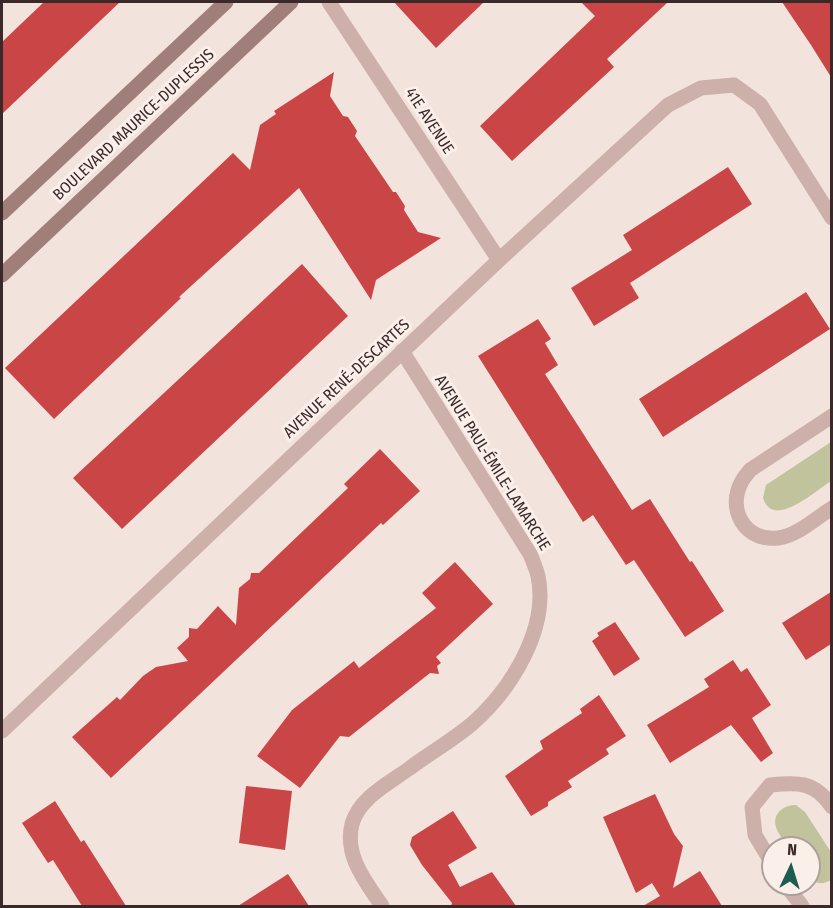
<!DOCTYPE html>
<html>
<head>
<meta charset="utf-8">
<style>
  body { margin:0 }
  #map { position:relative; width:833px; height:908px; overflow:hidden; background:#f3e3dd; font-family:"Fira Sans Condensed",sans-serif }
  canvas { display:block }
  .frame { position:absolute; inset:0; border:3px solid #392a29; pointer-events:none }
  .north { position:absolute; left:761px; top:836px; width:60px; height:60px; box-sizing:border-box; background:#fbefea; border:2px solid #ada09d; border-radius:50%; rotate:4deg; font-size:16px; font-weight:700; line-height:24px; text-align:center; color:#392a29 }
  .north::after { content:''; display:block; margin:auto; width:21px; height:27px; background:#1d5c50; clip-path:polygon(50% 0,100% 100%,50% 72%,0 100%) }
</style>
</head>
<body>
<div id="map">
<canvas width="833" height="908"></canvas>
<div class="frame"></div>
<div class="north">N</div>
</div>
<script>
const g = document.querySelector('canvas').getContext('2d');
g.lineJoin = 'round';
function paint(path, color) {
  g.fillStyle = color;
  g.fill(path, 'evenodd');
}
function trace(path, color, width, dash) {
  g.strokeStyle = color;
  g.lineWidth = width;
  g.lineCap = dash ? 'butt' : 'round';
  g.setLineDash(dash || []);
  g.stroke(path);
}
function label(font, color, halo, rows, align = 'center') {
  g.font = font + ' "Fira Sans Condensed",sans-serif';
  g.lineWidth = 6;
  g.setLineDash([]);
  g.textBaseline = 'middle';
  g.strokeStyle = halo;
  g.fillStyle = color;
  for (const [text, x, y, turn = 0] of rows) {
    g.save();
    g.translate(x, y);
    g.rotate((+turn || 0) * Math.PI / 180);
    g.textAlign = isNaN(turn) ? turn : align;
    if (halo) g.strokeText(text, 0, 0);
    g.fillText(text, 0, 0);
    g.restore();
  }
}
const green = new Path2D(`
  M831,442V481C815,491 773,530 763,498L766,485Z
  M796,805L805,812L831,852V880C824,884 816,885 809,878V848H789C785,842 778,834 776,827C772,813 784,805 796,805Z`);
const building = new Path2D(`
  M44,2H120L2,114V42Z
  M394,2H484L436,48Z
  M581,2H668L607,59L614,67L512,161L480,126L595,16Z
  M782,2H831V77L811,45Z
  M334,72L330,96L343,116L348,117L357,131L355,136L393,192H396L405,206L404,210L418,232L441,238L376,280L371,300L299,188L179,297L181,298L54,419L5,368L233,153L250,170L260,125L276,114L274,111Z
  M728,167L752,204L630,283L639,298L594,326L571,288L632,250L623,235Z
  M302,264L348,316L122,529L73,478Z
  M806,292L830,329L663,437L639,399Z
  M538,319L551,339L545,343L558,365L545,374L632,510L650,499L690,562L692,561L724,611L685,637L634,560L626,565L593,515L583,522L478,356Z
  M380,449L420,491L383,525L381,523L111,778L72,737L117,697L120,700L143,676L156,667L188,661L177,648L189,637V628L197,629L218,606L236,625L239,588L250,579L251,573H259L348,488L344,484Z
  M455,562L493,604L436,657L441,663L437,666L439,674L430,673L349,737L340,736L300,788L257,756L292,710L354,661L359,668L436,608L422,593Z
  M831,592V644L806,660L782,623Z
  M615,622L640,659L614,676L592,641L599,636L597,633Z
  M733,660L741,672L747,668L771,705L752,718L773,753L761,762L731,725L670,763L647,725L709,687L704,679Z
  M599,695L626,736L606,749L609,754L568,781L572,787L548,802V806L531,816L505,776L543,749L540,741L582,713L580,709Z
  M246,786L292,791L285,850L239,843Z
  M655,794L674,834L683,846L673,888L700,871L722,906H643L660,896L652,883L636,893L603,817Z
  M55,801L81,842L84,840L126,906H82L53,860L48,863L22,823Z
  M453,811L477,848L448,865L460,887L492,872L516,906H451L452,903L422,865L410,845L412,837Z
  M288,874L309,906H238Z`);
const street = new Path2D(`
  M329,2L499,260
  M832,416L750,470C748,473 744,477 742,481C726,509 745,542 778,538C797,536 816,518 832,508
  M2,731L499,260L668,105L701,88L734,85L760,104L832,218
  M773,865L755,835L752,807L770,785C797,782 815,781 832,807
  M785,884L802,906
  M382,906C366,882 344,856 352,824C359,798 389,783 410,768C430,753 453,740 473,723C511,689 549,629 538,576C536,568 533,561 530,554L402,351`);
const secondary = new Path2D(`
  M2,213L226,2
  M2,275L291,2`);
const streetNames = [
  ["41E AVENUE",429,121,57],
  ["BOULEVARD MAURICE-DUPLESSIS",134,125,-43],
  ["AVENUE RENÉ-DESCARTES",347,379,-43],
  ["AVENUE PAUL-ÉMILE-LAMARCHE",492,463,58]
];
paint(green, '#c0c39c');
paint(building, '#ca4546');
trace(street, '#ccb0a9', 15);
trace(secondary, '#a07e7a', 15);
label('16px', '#392a29', '#fbefea', streetNames);
</script>
</body>
</html>
